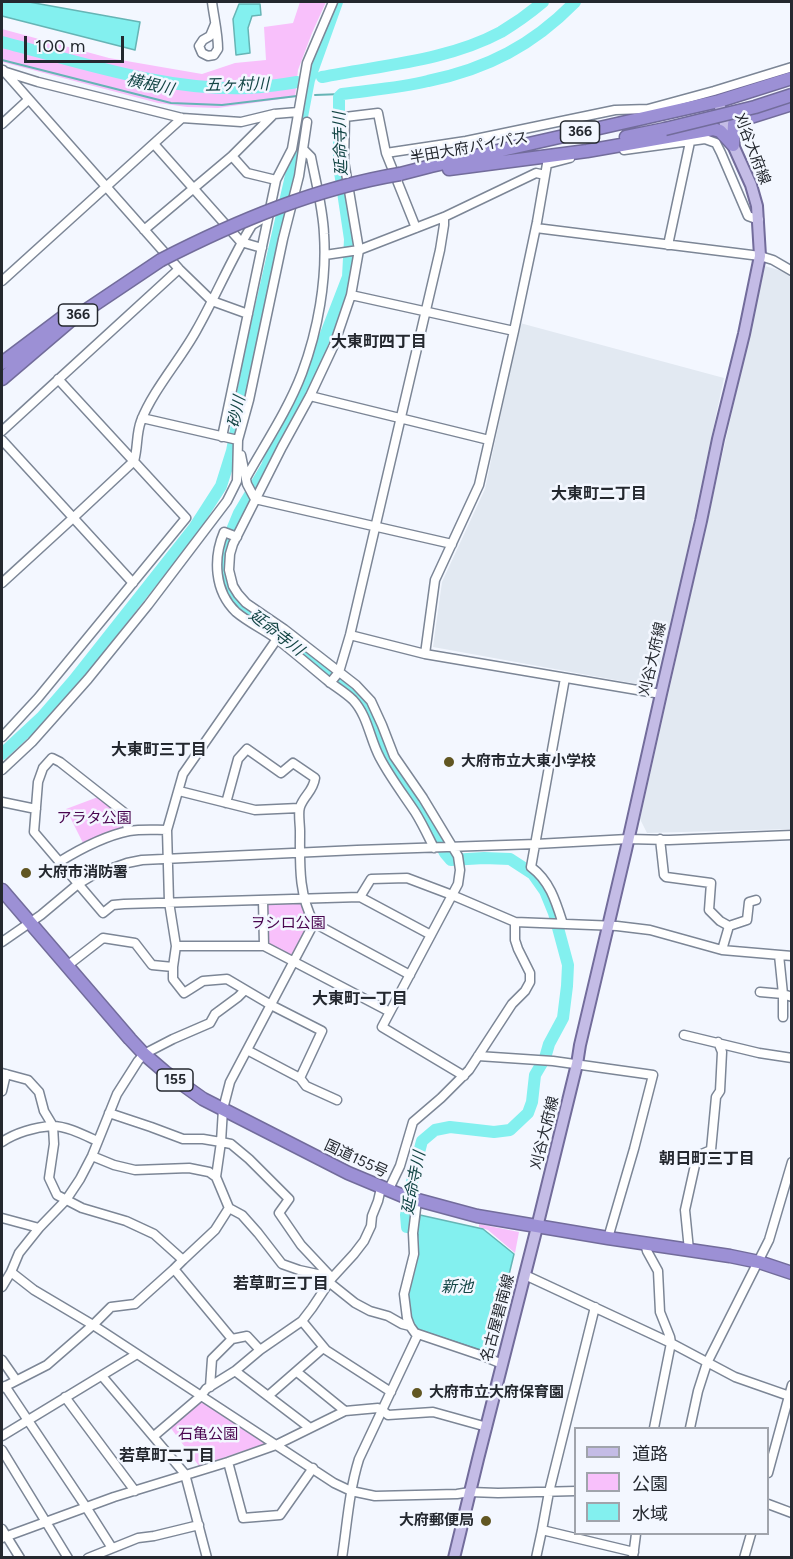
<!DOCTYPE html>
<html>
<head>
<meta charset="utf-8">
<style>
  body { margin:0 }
  #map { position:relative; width:793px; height:1559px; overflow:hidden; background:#f3f7ff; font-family:Figtree,"Noto Sans JP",sans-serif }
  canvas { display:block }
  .frame { position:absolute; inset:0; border:3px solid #24282f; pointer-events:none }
  .legend { position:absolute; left:574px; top:1427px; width:195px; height:108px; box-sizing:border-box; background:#f3f7ff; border:2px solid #a0a4ac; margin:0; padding:8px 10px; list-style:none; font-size:18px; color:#24282f }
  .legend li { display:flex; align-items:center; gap:12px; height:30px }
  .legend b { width:30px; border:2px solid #a0a4ac }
  .scale { position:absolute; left:24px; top:36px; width:100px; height:27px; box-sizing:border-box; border:3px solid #24282f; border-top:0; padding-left:8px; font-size:18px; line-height:21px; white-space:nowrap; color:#24282f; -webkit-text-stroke:4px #f3f7ff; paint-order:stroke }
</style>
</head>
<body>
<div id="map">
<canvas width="793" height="1559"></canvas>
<div class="frame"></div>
<ul class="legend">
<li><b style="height:8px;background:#c4bce6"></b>道路</li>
<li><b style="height:16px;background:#f8c0fb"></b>公園</li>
<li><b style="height:16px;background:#83f0ef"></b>水域</li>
</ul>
<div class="scale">100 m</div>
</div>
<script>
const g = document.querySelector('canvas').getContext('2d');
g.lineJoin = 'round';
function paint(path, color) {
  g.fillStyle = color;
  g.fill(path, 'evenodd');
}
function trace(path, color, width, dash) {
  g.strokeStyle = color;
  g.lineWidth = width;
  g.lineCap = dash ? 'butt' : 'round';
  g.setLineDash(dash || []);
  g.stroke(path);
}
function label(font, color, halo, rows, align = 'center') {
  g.font = font + ' Figtree,"Noto Sans JP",sans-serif';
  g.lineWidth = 5;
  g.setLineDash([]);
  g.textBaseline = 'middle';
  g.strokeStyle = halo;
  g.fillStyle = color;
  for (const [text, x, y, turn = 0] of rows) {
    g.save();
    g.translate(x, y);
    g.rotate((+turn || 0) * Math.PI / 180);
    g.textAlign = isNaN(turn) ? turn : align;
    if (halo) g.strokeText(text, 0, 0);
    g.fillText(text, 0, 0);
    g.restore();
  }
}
const built = new Path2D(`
  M765,266L785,272L792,276L791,829L647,833L640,819Z
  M520,323L724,378L680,584L654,687L433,647L442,582L485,489Z`);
const green = new Path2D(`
  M300,2H326L312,33L298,70L295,97L218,108L187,107L158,103L2,62V29L109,58L202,74L235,63L266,60L264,27L293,23Z
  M98,797L122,816L125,828L83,843L66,809Z
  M265,902H302L312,923L292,958L267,943Z
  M479,1224L519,1232L515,1253L488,1230L479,1227Z
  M200,1400L265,1441L264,1444L199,1466L170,1427Z`);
const water = new Path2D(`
  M2,2H29L140,22L135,50L2,16Z
  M239,4H260L261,15L252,16L248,28L250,53L236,55L233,19Z
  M420,1215L483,1229L514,1254L490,1353L419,1330L411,1321L407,1310L408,1287L414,1266Z`);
const stream = new Path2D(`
  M2,60L171,103L222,105L297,96
  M315,95L342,94`);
const river = new Path2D(`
  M2,42C80,62 165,91 247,88C264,87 280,85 297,82
  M322,77C382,65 447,61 501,32C516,23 530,13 543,2
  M2,754L42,717L74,680L194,528L221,486L232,451L250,355L290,180L309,80L337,2
  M418,1228L407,1227L406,1215L414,1171L422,1141L435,1130L450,1127L494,1132L510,1130L528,1113L532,1102L535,1075L545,1058L549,1044L563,1018L567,986L568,965L554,913L545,891L533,874L510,859L484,858L451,860L445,853L421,808L390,765L373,721L358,697L294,644L259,621L237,603L225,582L222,570V554L239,513L267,466L272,453L283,437L307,383L348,277L350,239L339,165V97L342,94C371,90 400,88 428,81C487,69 533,45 575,2`);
const minor = new Path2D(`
  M212,2C214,18 218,33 218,49L214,55L208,56L202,53L199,46L203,40L210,36L215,24
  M3,70L179,269L212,301L248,314
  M6,72L38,82L182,118L241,122L274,114L298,112
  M2,124L28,100
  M154,144L241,242L262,248
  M624,150L705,139L716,143L721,153L748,216L759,220
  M386,153L466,141L615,110L648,109L714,91L792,67
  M232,156L247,173L276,180
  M547,161V164L570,158
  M416,228L386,153L378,113L345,117L344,161L359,250L444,217L536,173L545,175
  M536,228L760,256L773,260L792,271
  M144,230L232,156L274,114
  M668,245L690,142
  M325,255L359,250L351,295L334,345L310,396L282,447L233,544L230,554L229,570L233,586L238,594L246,603L284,629L356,685L371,701L382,725L394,756L423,798L458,856L460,870L458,884L382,1027L464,1076
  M2,281L182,118
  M351,295L514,331
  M310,396L489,440
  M142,418L238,440
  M2,431L179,269
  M222,437L276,180L292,149L307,63L333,2
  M2,440L133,583
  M241,455L247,484L255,499L452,544
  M246,478C265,444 288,410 302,373C318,330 327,280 324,234C323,209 316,183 311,157L304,150
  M237,537L224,532C213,558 214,591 236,612C249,623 265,630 278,640C295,653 311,667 328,681C336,687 346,693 353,700C368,716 370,740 380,758C390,777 403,794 415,812C422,823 428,836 434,848
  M2,583L73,518L134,461C138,448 136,434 141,421C153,390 180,360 196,331C216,296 231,259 252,225L262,219
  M350,635L425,654L661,694
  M425,654L435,580L479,485L514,331L537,222L547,164
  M330,683L339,672L350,635L440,250L444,225V217
  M2,737L38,698L186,518L58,379
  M2,770L32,742L88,679L148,605L227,501L237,481L238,440L249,400L283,239L299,176L307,122
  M179,791L255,810L299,808
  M2,802L36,809
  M226,803L238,759L247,749L281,773L293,763L315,778C313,792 304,795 300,807C298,813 300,824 300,831C300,863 298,894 314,923L410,975
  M167,830L169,902L176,946L173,967V979L184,993L203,981L227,979L271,1005L322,1031L300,1078
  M128,831L126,814L60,762L52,758L43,768L38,782L34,832L103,913L113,905L124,904L360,897L431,935
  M660,839L664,875L666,877L711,883L709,910L720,921L729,926
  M59,862C80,849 104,836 129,831C142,829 154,830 167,830L183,774L279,636
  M360,897L371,879L407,878L452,895L515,922L617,926L650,930L722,950L792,956
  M263,900L264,946
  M314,923L230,1082L223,1109L221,1142L231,1144L249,1159L289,1199L279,1213L301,1245L332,1278
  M563,924C556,902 550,881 531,867L565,678
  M2,942L41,915L78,884L93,875L127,863L142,860L357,850L536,844L628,839L669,840L792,835
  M176,946H264L390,1012
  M722,950L729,926L747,920L749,902L756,900
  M779,955L783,994V1017
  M67,966L103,938L135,943L152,965L173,967
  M760,992L783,994L792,997
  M684,1035L759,1053L792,1058
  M247,1050L300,1078L306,1086L337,1100
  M478,1056L553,1061L653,1075L634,1149L608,1238
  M2,1073L28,1080L39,1092L44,1111L53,1126L54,1144L49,1178L57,1195L82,1208L126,1221L154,1234L183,1260L174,1269L232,1339L247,1336L260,1350
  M2,1091L6,1074
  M109,1113L151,1127L183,1139H203L221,1142L216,1177
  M2,1142C15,1133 35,1127 52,1126C67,1126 84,1135 97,1141
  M92,1156L114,1165L135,1170L189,1168L209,1172L216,1177L229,1208L242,1215L258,1233L282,1264L299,1270L331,1277
  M388,1191L400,1166L413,1122L441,1098L469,1070L512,1004L525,991L530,982V973L518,949L515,940V922
  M417,1200L413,1233L414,1254L404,1294L407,1318L410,1326L415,1333L418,1334L483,1356L502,1364
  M2,1218L39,1228
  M645,1243L647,1251L658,1271L660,1312L670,1337L671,1343L654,1428
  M689,1250L685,1210L697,1156L711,1150L716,1097L720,1091L722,1052L718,1042
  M183,1260L215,1230L229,1208
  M11,1272L34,1290L93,1325L334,1483L351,1491L375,1496L457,1494L470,1492L498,1493L576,1491
  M525,1275L671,1343L735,1377L792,1397
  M330,1283L355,1303L370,1311L388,1316L402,1324L410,1326
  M2,1287L11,1272L19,1253L39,1228L66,1200L80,1179L92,1156L117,1094L138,1061L144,1054L173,1039L210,1023L215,1014L238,997L245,990
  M595,1307L549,1492L542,1530L634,1552
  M302,1321L326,1350L391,1392
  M2,1360L16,1380
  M235,1371L310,1428
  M297,1372L345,1411
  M102,1376L185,1474L207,1558
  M5,1386L86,1507L112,1548
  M210,1387L212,1359L232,1339
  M2,1388L47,1365L93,1325L111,1307L135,1304L174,1269
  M268,1396L323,1348
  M65,1397L135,1491
  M690,1428L698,1391L707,1363L769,1240L792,1162
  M2,1436L137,1354
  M154,1436L201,1396L206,1389L235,1371L260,1350L302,1321L312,1308L332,1278L354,1254L364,1241L371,1226L372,1216L378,1201L381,1188
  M2,1450L68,1558
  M228,1462L243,1518L280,1515L313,1468
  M768,1473L792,1385
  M768,1504L792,1513
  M2,1529L20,1558
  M2,1538L114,1497L228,1462L276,1445L345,1411L378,1408L382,1410L388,1415L433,1412L487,1427
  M633,1557L636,1534
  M88,1558L138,1538L154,1536L199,1525
  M342,1558C347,1525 349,1491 359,1459L418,1334
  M536,1558L542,1530
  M744,1558L751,1534`);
const major = new Path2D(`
  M454,1558L478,1459L537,1227L577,1064L580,1045L626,850L661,694L701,521L718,439L744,334L760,256L757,206L751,185L728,134L720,107`);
const highway = new Path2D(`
  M626,137L665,129
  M733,145L734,124L741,120L792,104
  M449,169L587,151L713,129L720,131L733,145
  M400,174L431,166L719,101L792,78
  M2,363L67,314
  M2,379L70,321L161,260
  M2,890L130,1039L144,1054L165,1072L203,1099L348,1173L403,1196L477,1216L608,1238L730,1256L759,1262L792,1273`);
const highwayBridge = new Path2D(`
  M665,129L755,107L792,95
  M161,260C237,221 316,188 400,174`);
const markers = [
  [449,762,6,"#615622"],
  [26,873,6,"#615622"],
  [417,1393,6,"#615622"],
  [486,1521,6,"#615622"]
];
const shields = [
  [580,132,39],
  [78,315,39],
  [175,1080,36]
];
const shieldNames = [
  ["366",580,132],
  ["366",78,315],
  ["155",175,1080]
];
const streetNames = [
  ["半田大府パイパス",469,148,-10],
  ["刈谷大府線",752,149,69],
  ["刈谷大府線",653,659,-77],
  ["刈谷大府線",545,1133,-76],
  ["国道155号",356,1159,25],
  ["名古屋碧南線",498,1318,-75]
];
const poiNames = [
  ["大府市立大東小学校",461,762],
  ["大府市消防署",38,873],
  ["大府市立大府保育園",429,1393],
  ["大府郵便局",474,1521,"right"]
];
const parkNames = [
  ["アラタ公園",94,819],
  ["ヲシロ公園",288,924],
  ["石亀公園",208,1435]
];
const waterNames = [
  ["横根川",150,85,13],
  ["五ヶ村川",237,85,-1],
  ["延命寺川",341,144,-92],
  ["砂川",237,412,-78],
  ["延命寺川",276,633,38],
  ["延命寺川",414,1183,-79],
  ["新池",457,1287]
];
const neighbourhoodNames = [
  ["大東町四丁目",379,342],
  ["大東町二丁目",599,494],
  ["大東町三丁目",159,750],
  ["大東町一丁目",360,999],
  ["朝日町三丁目",707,1159],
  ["若草町三丁目",281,1284],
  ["若草町二丁目",167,1456]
];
paint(built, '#e2e9f2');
paint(green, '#f8c0fb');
paint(water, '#83f0ef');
trace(water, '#66b4b5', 1.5);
trace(stream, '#66b4b5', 2);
trace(river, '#83f0ef', 12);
trace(minor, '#7c8696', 11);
trace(major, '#726c9b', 14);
trace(highway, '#726c9b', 15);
trace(minor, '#fff', 8);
trace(major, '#c4bce6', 10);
trace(highway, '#9c90d5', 12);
trace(highwayBridge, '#726c9b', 15, []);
trace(highwayBridge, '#9c90d5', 12);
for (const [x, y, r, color] of markers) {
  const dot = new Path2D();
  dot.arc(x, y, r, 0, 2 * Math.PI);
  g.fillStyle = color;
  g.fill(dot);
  trace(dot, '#f3f7ff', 2);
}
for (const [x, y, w] of shields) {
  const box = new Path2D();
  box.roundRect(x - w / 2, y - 11, w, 22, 4.5);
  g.fillStyle = '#f3f7ff';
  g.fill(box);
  trace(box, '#24282f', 1.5);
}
label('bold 14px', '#24282f', null, shieldNames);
label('15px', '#24282f', '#f3f7ff', streetNames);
label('bold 15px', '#24282f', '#f3f7ff', poiNames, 'left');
label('15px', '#49054f', '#f3f7ff', parkNames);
label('italic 16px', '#144646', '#f3f7ff', waterNames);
label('bold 16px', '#24282f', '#f3f7ff', neighbourhoodNames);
</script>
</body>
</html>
